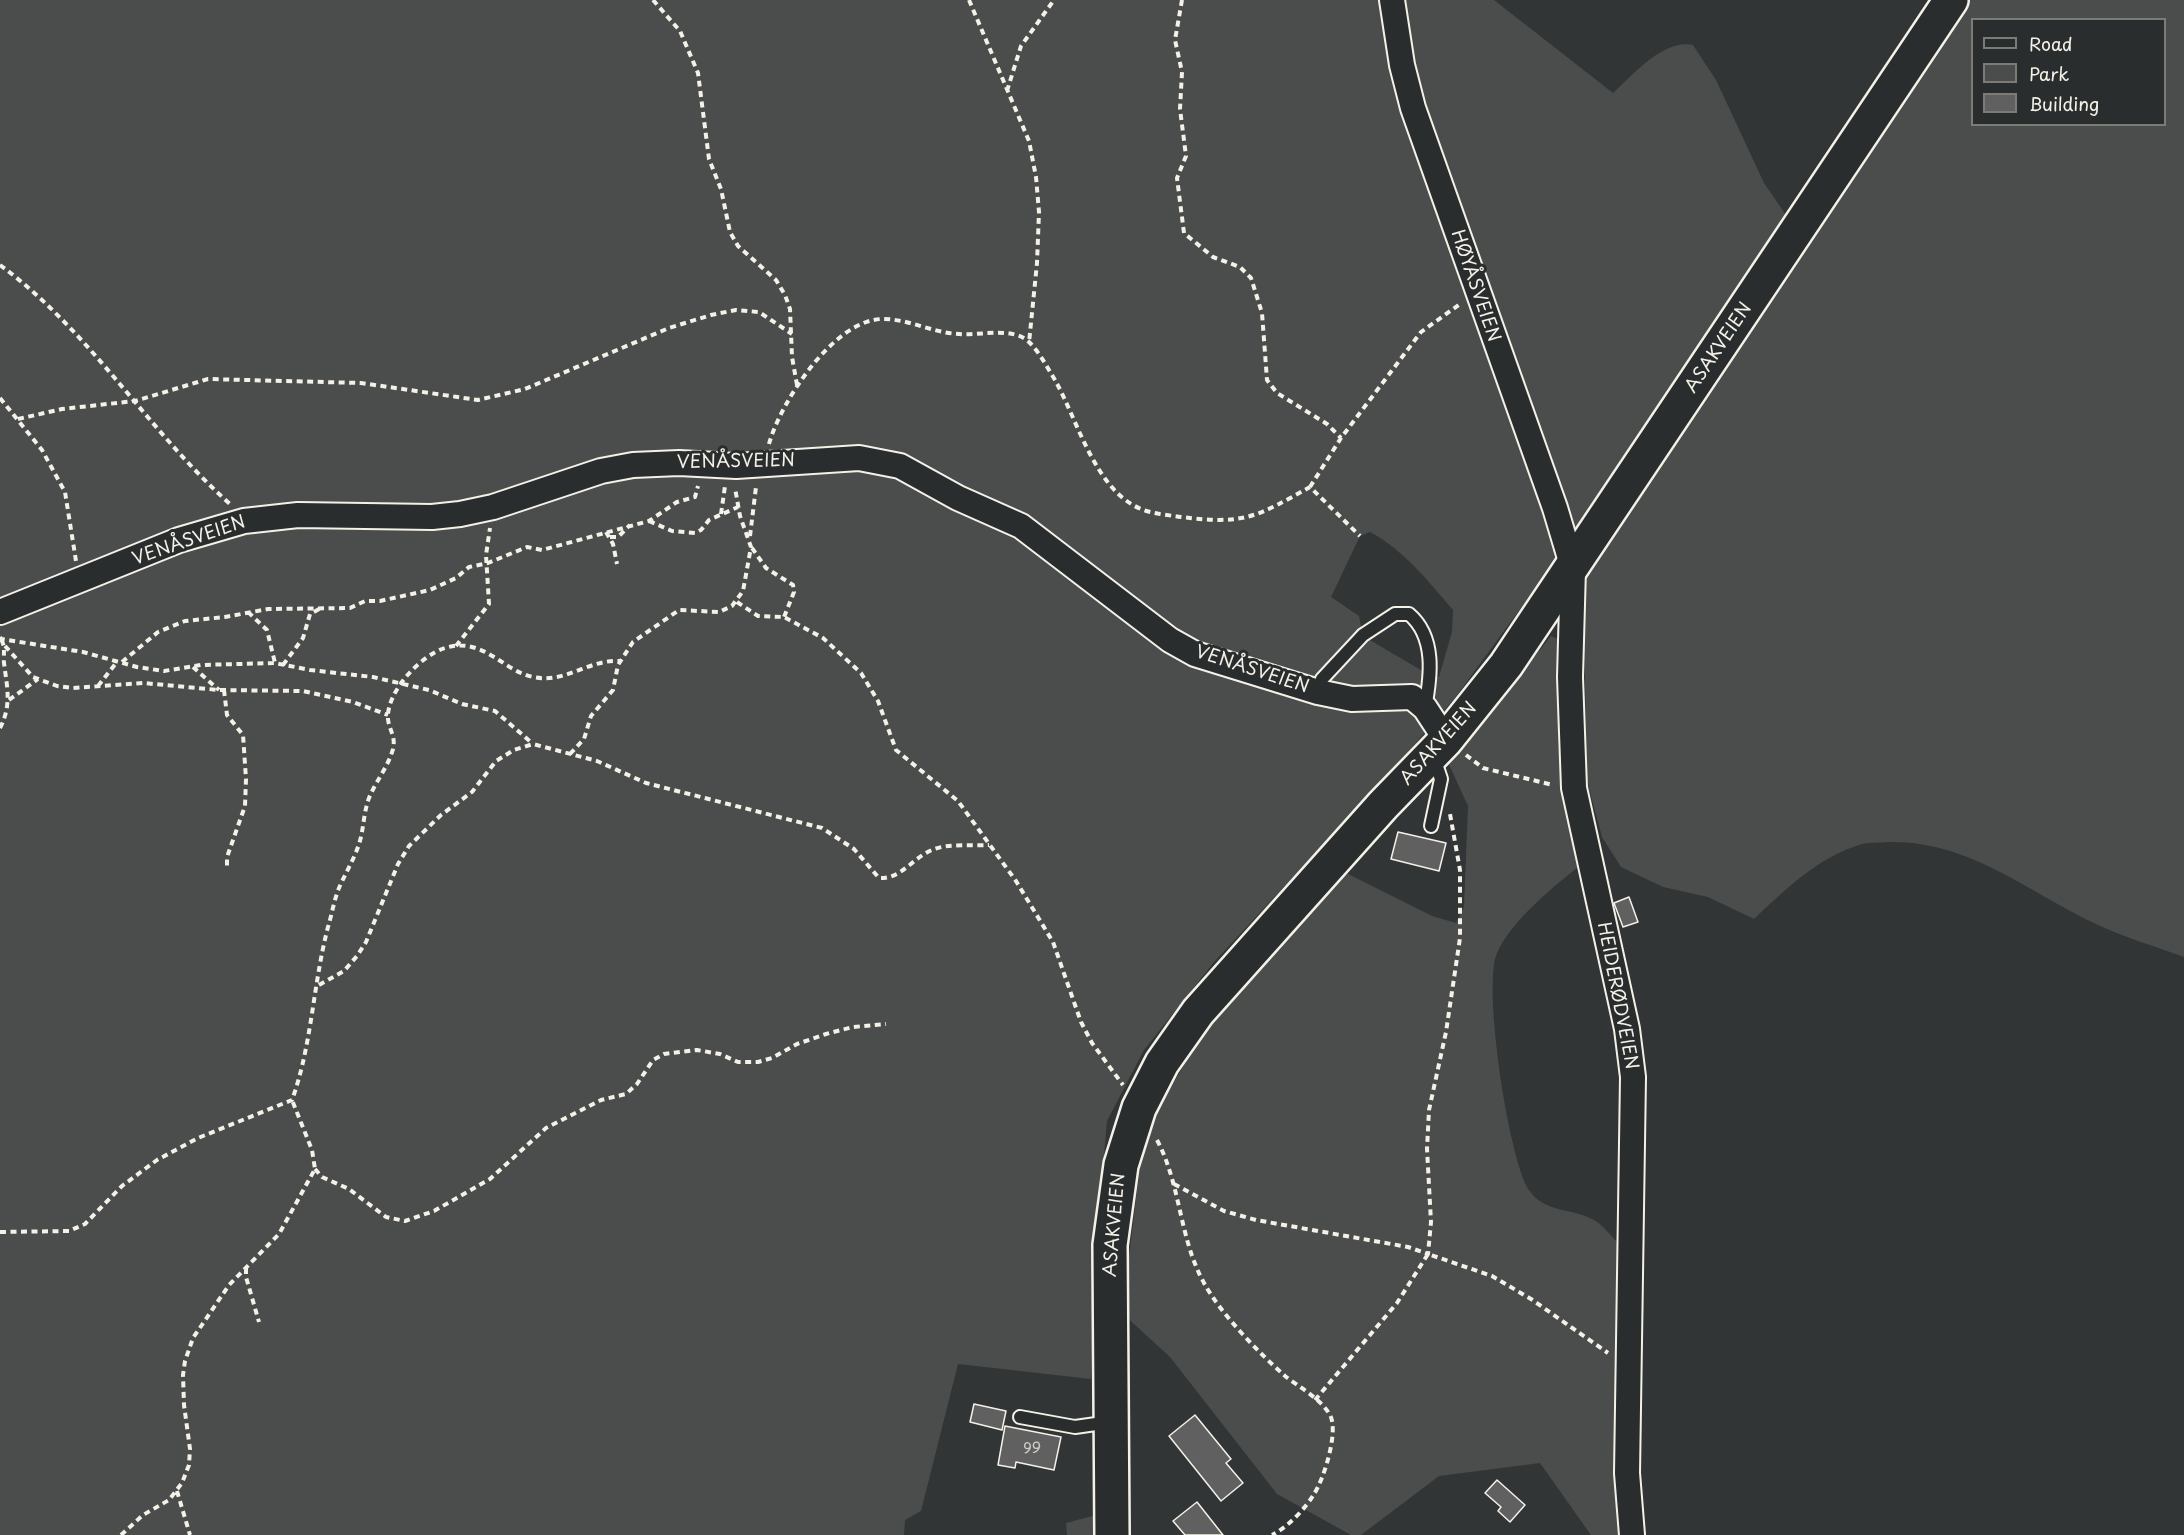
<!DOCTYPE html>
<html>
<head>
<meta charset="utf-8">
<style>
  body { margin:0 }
  #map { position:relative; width:2184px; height:1535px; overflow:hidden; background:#323535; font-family:"Playpen Sans",sans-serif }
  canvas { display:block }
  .legend { position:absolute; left:1971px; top:18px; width:195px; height:108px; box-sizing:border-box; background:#2a2d2e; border:2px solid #7b7b78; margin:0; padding:8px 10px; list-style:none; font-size:18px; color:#f4f1e8 }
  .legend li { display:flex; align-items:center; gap:12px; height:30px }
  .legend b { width:30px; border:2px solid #7b7b78 }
</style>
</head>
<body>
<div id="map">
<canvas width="2184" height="1535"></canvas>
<ul class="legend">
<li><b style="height:8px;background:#2a2d2e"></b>Road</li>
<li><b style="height:16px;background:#4b4d4c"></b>Park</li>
<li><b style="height:16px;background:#5f605f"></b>Building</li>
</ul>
</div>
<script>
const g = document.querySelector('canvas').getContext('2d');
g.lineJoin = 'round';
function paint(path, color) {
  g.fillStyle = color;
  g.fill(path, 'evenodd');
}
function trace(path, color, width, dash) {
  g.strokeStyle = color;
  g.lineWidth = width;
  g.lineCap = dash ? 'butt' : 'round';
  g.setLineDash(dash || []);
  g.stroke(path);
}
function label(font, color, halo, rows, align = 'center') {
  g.font = font + ' "Playpen Sans",sans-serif';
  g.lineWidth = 6;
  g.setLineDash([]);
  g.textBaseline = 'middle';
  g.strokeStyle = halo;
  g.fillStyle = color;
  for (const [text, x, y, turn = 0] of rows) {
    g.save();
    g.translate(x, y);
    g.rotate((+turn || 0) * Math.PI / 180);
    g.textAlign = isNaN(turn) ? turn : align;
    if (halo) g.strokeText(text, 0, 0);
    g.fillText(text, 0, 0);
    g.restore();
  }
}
const green = new Path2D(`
  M0,0H1494L1613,93C1633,75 1663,39 1693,45L1716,80L1764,183L1788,218L1584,522L1454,699L1387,776L1214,962L1144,1050L1107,1121L1097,1235L1091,1379L958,1364L921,1511L905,1520L904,1535H0ZM1370,532C1404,550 1429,582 1453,610L1452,632L1439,677L1431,676L1363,636L1359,616L1331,597L1360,536Z
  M1968,0H2184V957C2154,946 2123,937 2094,923C2027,891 1967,840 1889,842C1880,843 1870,842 1862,844C1818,857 1786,889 1754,919L1708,897L1663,887L1621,867L1602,837L1587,781L1583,579ZM1972,20H2164V124H1972Z
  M1551,636L1558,639V746L1578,867C1551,889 1512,920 1497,953C1482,985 1509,1161 1529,1190C1544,1213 1573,1208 1594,1220C1603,1225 1611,1236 1617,1242L1619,1535H1591L1540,1463L1439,1476L1361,1535H1351L1277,1494L1170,1357L1122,1313L1140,1167L1158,1110L1206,1027L1340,870L1432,916L1456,923L1464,907L1468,806L1446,758L1496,704Z
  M1096,1515L1097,1535H1067L1066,1523Z`);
const building = new Path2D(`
  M1398,832L1446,843L1439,871L1391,859Z
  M1629,897L1638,922L1623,927L1614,903Z
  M974,1404L1006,1411L1002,1430L970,1422Z
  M1195,1415L1231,1459L1226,1463L1243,1483L1221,1501L1169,1436Z
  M1005,1426L1061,1437L1054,1470L1016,1462L1015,1468L998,1465Z
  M1497,1480L1525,1505L1510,1522L1498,1511L1501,1507L1485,1493Z
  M1197,1502L1223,1535H1185L1173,1521Z`);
const path = new Path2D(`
  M653,0L680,31L698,73L709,159L721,189L730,232L738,246L776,280L785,295L790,309L792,357L797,385
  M969,0L1029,141L1036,177L1039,212L1037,263L1029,343
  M1182,0L1175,40L1182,72L1180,109L1186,156L1177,178L1184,233L1213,257L1240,267L1251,278L1262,313L1267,380L1277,393L1327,424L1341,438
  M1007,91L1021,46L1054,0
  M0,265C91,332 147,430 230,504
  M0,398L42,450L65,492L76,561
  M18,419L62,409L135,401L208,379L361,383L478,400L525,389L669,328L711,315L736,310L759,312L792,334
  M769,444C780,403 834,319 883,319C909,319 933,333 959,334C980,336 1012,326 1029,342C1040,353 1047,367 1055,380C1078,421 1095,490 1141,509C1153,514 1168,515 1181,517C1245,525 1256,517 1310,487L1360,536
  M1310,487L1341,438L1421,332L1460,304
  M721,514L725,486
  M649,521L672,531L695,533L701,530L709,520L738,507
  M606,532L613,544L617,564
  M750,536L756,487
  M610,537H618L630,525
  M752,548L766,568L793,585L794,592L784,617
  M737,602L758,616L784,617L823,638L861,673L878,701L896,750L958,801L1016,881L1053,942L1081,1022L1092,1043L1123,1085
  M248,612L267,630L275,663
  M0,637L1,639L83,652L137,667L164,671L201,665L275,663L310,670L373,677L429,690L462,704L495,711L532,743
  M5,646L33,677L57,686L73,688L143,683L219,690L303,691L353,702L388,715
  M456,646L489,604L486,555L490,528
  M122,662L158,632L185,621L225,617L268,609L350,608L365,601H380L430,590L456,578L469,567L488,563L527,547L542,550L649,521L677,502L695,497L698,486
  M283,665L303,638L310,614L321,608
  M193,667L219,690
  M98,686L117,662
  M224,690L227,715L243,735L246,779L245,806L227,857V869
  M9,700L38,679
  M0,728C12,705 7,687 4,663C3,654 6,648 1,639
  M570,754L584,739L591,716L613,690L618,665L633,642L679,610L719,612L732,606L743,591L751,547L740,516L735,488
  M1466,755L1483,768L1553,785
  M319,985L344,971L357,956L366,942L398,864L409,846L441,815L472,792L496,761L514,750L533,744L597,761L646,783L822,828L854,849L879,878C902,879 912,858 932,850C948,843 972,846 989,845
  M1157,1140C1181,1185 1179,1238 1204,1283C1221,1314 1258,1352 1285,1376C1299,1387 1321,1399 1330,1415C1339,1431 1324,1479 1314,1494C1305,1509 1288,1527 1272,1535
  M315,1169L322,1177L349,1189L386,1217L405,1221L434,1211L490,1179L546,1128L601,1100L626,1094L637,1084L653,1060L664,1054L697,1050L720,1054L738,1062H758L772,1058L797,1044L826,1034L853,1027L886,1024
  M1174,1184L1224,1211L1256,1220L1408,1247L1428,1254L1431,1222L1427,1149L1429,1110L1446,1032L1460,938V870L1450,814
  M0,1232L69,1231L85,1224L122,1186L157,1160L198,1138L292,1100C312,1045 313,984 328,927C332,914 334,900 339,888C345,874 353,861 358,847C364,831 363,814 369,798C376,781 388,767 393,749C396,736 389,730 388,719C386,692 421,655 445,648C483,636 503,671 533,677C565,684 589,659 620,661
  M246,1268V1277L259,1322
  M1315,1400L1397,1303L1428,1254L1492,1276L1531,1299L1608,1353
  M177,1491L190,1535
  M121,1535L143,1515L169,1500L182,1483L189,1465L190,1449L184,1405L183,1375L185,1361L193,1338L229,1285L279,1234L315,1169L312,1150L292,1100`);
const service = new Path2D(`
  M1318,692L1322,679L1363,635L1395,614H1409C1436,637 1431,676 1425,708
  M1431,826L1441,779L1434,758
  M1020,1417L1075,1427L1110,1422`);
const minor = new Path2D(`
  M1392,0L1402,65L1413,108L1555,508L1573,568L1570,677L1574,788L1627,1029L1633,1077L1627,1473L1632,1535
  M0,612L179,540L244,521L298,515L432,517L460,514L493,507L601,471L633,465L679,463L736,466L859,458L900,466L958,498L1021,526L1170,640L1195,654L1318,692L1352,699L1412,697L1425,708L1446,740`);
const secondary = new Path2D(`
  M1112,1535L1110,1245L1121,1165L1139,1108L1162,1063L1198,1012L1383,805L1446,740L1506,665L1951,0`);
const numberNames = [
  ["99",1032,1449]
];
const streetNames = [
  ["HØYÅSVEIEN",1475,286,71],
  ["ASAKVEIEN",1719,348,-56],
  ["VENÅSVEIEN",736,462,-1],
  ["VENÅSVEIEN",189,541,-19],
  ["VENÅSVEIEN",1252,670,18],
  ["ASAKVEIEN",1439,744,-48],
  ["HEIDERØDVEIEN",1617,996,79],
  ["ASAKVEIEN",1115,1225,-85]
];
paint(green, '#4b4d4c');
paint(building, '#5f605f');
trace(building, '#f4f1e8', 1.5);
trace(service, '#f4f1e8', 16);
trace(minor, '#f4f1e8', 28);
trace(secondary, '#f4f1e8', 38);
trace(path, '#f4f1e8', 4, [6, 4.5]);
trace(service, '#2a2d2e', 12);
trace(minor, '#2a2d2e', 24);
trace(secondary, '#2a2d2e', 33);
label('15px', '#cfcdc6', null, numberNames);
label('18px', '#f4f1e8', '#2a2d2e', streetNames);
</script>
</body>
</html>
